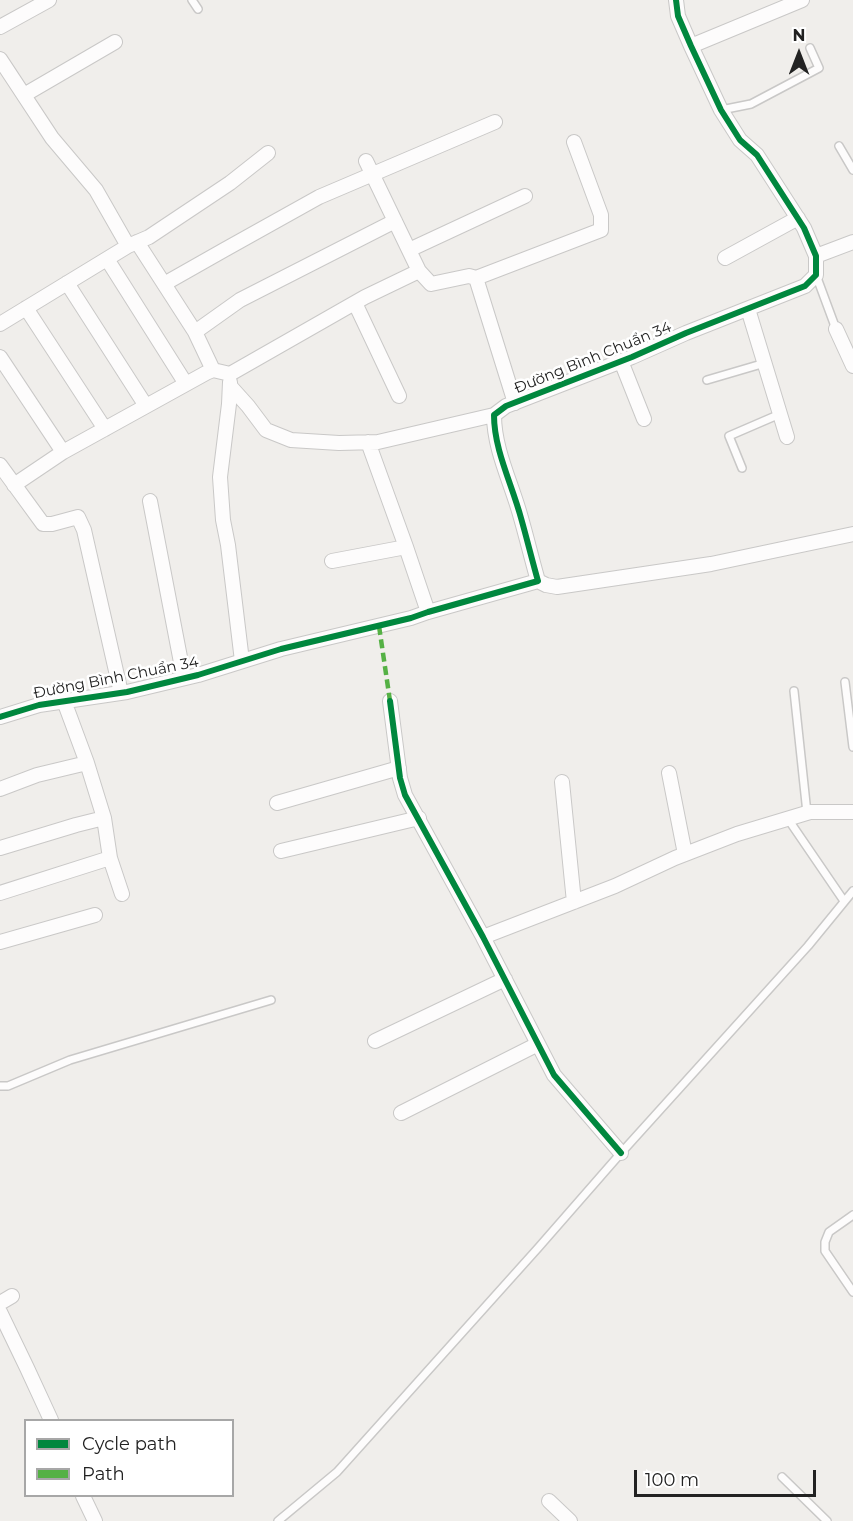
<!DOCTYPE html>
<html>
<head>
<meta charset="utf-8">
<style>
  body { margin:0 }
  #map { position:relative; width:853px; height:1521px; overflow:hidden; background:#f0eeeb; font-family:Montserrat,sans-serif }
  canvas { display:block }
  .legend { position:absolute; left:24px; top:1419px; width:210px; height:78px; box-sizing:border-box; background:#fff; border:2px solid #a7a7a7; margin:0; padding:8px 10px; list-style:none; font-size:18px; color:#222 }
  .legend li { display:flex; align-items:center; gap:12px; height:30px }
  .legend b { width:30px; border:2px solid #a7a7a7 }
  .north { position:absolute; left:769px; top:24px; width:60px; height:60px; -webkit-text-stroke:4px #fff; paint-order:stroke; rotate:0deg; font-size:16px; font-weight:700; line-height:24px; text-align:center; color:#222 }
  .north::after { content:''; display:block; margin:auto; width:21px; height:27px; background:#222; clip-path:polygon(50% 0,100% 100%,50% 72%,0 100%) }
  .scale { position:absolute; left:634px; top:1470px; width:182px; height:27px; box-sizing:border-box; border:3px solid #222; border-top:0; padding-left:8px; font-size:18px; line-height:21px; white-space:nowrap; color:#222; -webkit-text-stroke:4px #fff; paint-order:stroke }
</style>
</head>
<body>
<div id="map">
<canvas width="853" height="1521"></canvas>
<ul class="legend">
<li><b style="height:8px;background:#00873e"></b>Cycle path</li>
<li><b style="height:8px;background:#55b145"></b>Path</li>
</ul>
<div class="north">N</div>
<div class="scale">100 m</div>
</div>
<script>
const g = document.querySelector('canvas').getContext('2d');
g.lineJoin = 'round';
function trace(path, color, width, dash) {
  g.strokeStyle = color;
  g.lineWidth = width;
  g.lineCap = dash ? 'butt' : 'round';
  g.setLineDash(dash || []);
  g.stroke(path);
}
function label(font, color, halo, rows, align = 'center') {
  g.font = font + ' Montserrat,sans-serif';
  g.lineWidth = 5;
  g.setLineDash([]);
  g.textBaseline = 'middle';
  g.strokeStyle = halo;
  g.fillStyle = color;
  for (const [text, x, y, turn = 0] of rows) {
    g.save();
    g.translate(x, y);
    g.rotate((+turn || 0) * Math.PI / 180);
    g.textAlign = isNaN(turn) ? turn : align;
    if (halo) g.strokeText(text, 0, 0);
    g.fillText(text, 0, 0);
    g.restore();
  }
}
const service = new Path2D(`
  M192,0L198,9
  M721,110L751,104L819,68L810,48
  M839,146L853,170
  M816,275L836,329
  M707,380L765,363
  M742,468L729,436L780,414
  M845,682L853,747
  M794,691L807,813
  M788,819L844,901
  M0,1086H8L70,1060L271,1000
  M853,1215L829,1232L825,1242V1251L853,1292
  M782,1477L827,1521
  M278,1521L337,1472L538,1248L621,1153L808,946L853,891`);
const minor = new Path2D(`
  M0,27L49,0
  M691,46L802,0
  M0,59L52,138L96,190L128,246
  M24,95L115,42
  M366,161L419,271L431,284L469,276L476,278L515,403
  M137,242L195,332L213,370
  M409,250L525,196
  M816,256L853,242
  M725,258L798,218
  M107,259L186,384
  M476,278L601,230V215L574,142
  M67,283L146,406
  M164,284L224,250L319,197L495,122
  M355,303L399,396
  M26,308L105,429
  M748,309L787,437
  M0,324L128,246L149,237L230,183L268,153
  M836,329L853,366
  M195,332L240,300L395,221
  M0,357L63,452
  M621,361L644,419
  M230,382L229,404L220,477L223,520L228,545L242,661
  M230,386L248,406L266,430L291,440L339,443L378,442L494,415
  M368,442L406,547L428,612
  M0,465L43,524H52L78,517L84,530L121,693
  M14,485L63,452L206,373L213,370L230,374L365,297L419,271
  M150,501L184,678
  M332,561L406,547
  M538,581L546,585L557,587L711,564L853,534
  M64,701L87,763L104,818L110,858L122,894
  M390,701L400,778L405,795L483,937L554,1075L621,1153
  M0,717L39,705L127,692L198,675L281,649L411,618L428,612L538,581C532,560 527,539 521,518C512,484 494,450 494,415L506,406L632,357L686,333L805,286L816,275V256L804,228L757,155L740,140L721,110L691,46L678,16L676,0
  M669,773L685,854
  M562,782L574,902
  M0,789L37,775L87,763
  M277,803L399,768
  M0,848L76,825L104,818
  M281,851L419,818
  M0,893L110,858
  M483,937L615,886L675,858L737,834L810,812H853
  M0,942L95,915
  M375,1041L505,979
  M401,1113L538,1044
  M0,1303L12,1296
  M0,1312L27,1368L51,1420
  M83,1496L95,1521
  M549,1501L570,1521`);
const quiet = new Path2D(`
  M379,626L390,701`);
const cycleway = new Path2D(`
  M390,701L400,778L405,795L483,937L554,1075L621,1153
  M0,717L39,705L127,692L198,675L281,649L411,618L428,612L538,581C532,560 527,539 521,518C512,484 494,450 494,415L506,406L632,357L686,333L805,286L816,275V256L804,228L757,155L740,140L721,110L691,46L678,16L676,0`);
const streetNames = [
  ["Đường Bình Chuẩn 34",593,358,-22],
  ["Đường Bình Chuẩn 34",116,678,-11]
];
trace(service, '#c9c8c7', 10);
trace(minor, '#c9c8c7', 16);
trace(service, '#fdfcfc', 7);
trace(minor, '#fdfcfc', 14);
trace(quiet, '#55b145', 4.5, [9, 4.5]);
trace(cycleway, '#00873e', 6);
label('15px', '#222', '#fff', streetNames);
</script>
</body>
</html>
